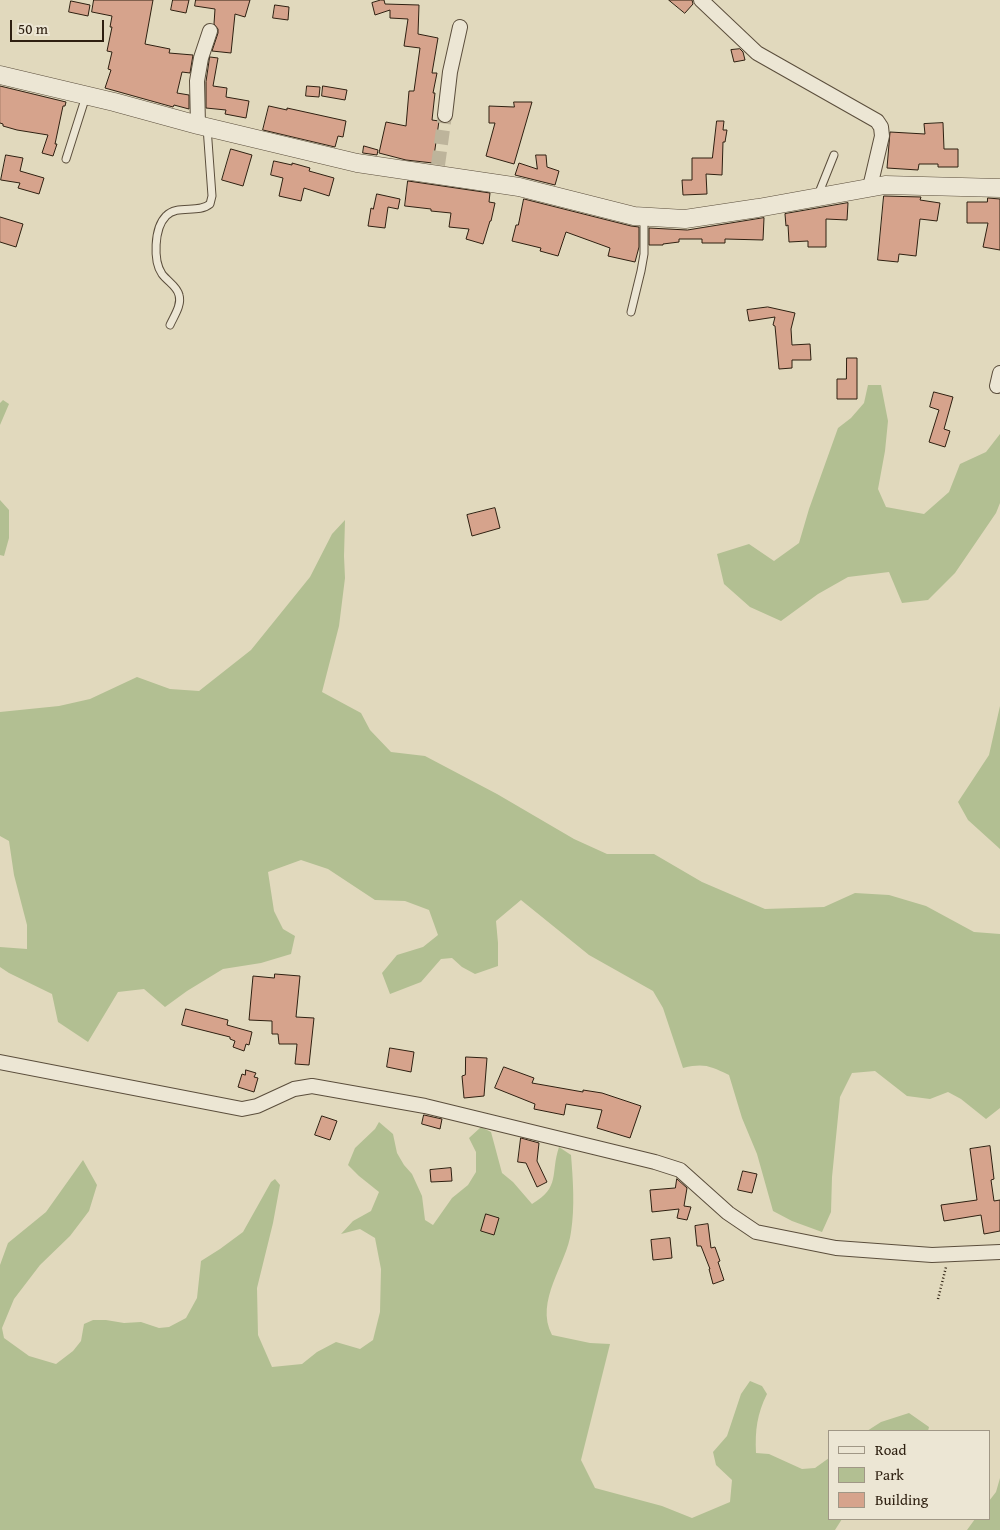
<!DOCTYPE html>
<html>
<head>
<meta charset="utf-8">
<style>
  body { margin:0 }
  #map { position:relative; width:1000px; height:1530px; overflow:hidden; background:#e1d9bd; font-family:"Gentium Book Plus",serif }
  canvas { display:block }
  .legend { position:absolute; left:828px; top:1430px; width:162px; height:90px; box-sizing:border-box; background:#ece6d4; border:1px solid #a09786; margin:0; padding:6px 9px; list-style:none; font-size:15px; color:#2e2011 }
  .legend li { display:flex; align-items:center; gap:10px; height:25px }
  .legend b { width:25px; border:1px solid #a09786 }
  .scale { position:absolute; left:10px; top:20px; width:94px; height:22px; box-sizing:border-box; border:2px solid #2e2011; border-top:0; padding-left:6px; font-size:15px; line-height:18px; white-space:nowrap; color:#2e2011; -webkit-text-stroke:4px #ece6d4; paint-order:stroke }
</style>
</head>
<body>
<div id="map">
<canvas width="1000" height="1530"></canvas>
<ul class="legend">
<li><b style="height:6px;background:#ece6d4"></b>Road</li>
<li><b style="height:14px;background:#b2bf92"></b>Park</li>
<li><b style="height:14px;background:#d6a38c"></b>Building</li>
</ul>
<div class="scale">50 m</div>
</div>
<script>
const g = document.querySelector('canvas').getContext('2d');
g.lineJoin = 'round';
function paint(path, color) {
  g.fillStyle = color;
  g.fill(path, 'evenodd');
}
function trace(path, color, width, dash) {
  g.strokeStyle = color;
  g.lineWidth = width;
  g.lineCap = dash ? 'butt' : 'round';
  g.setLineDash(dash || []);
  g.stroke(path);
}
const green = new Path2D(`
  M868,385H881L888,421L885,451L878,489L886,507L924,514L949,492L960,464L986,452L1000,434V503L996,513L955,573L928,600L902,603L889,572L848,577L818,594L781,621L750,607L724,584L717,554L749,544L774,561L799,543L809,509L838,428L851,418L864,403Z
  M3,400L9,404L0,425V403Z
  M0,500L9,510V538L4,556L0,555Z
  M345,520L344,556L345,578L339,626L322,692L361,713L370,730L391,752L425,756L497,794L574,839L607,854H654L702,882L765,909L824,907L855,893L889,895L926,906L974,932L1000,934V1108L986,1119L961,1099L948,1092L930,1099L907,1096L875,1071L852,1073L840,1097L832,1177L831,1212L822,1232L792,1221L773,1211L757,1154L742,1118L729,1075C710,1066 704,1063 683,1068L663,1008L653,991L589,955L521,900L496,921L498,943V966L475,974L462,967L452,958L441,959L421,982L390,994L382,973L397,955L423,947L438,935L429,910L405,901L375,900L328,869L301,860L268,872L274,911L283,929L295,936L291,954L261,963L223,969L187,991L165,1007L144,989L118,992L88,1042L58,1022L52,994L9,973L0,967V947L27,949V925L14,875L9,841L0,836V712L59,706L90,699L137,677L170,689L199,691L251,650L310,577L332,534Z
  M1000,706V849L968,820L958,802L989,755Z
  M379,1122L393,1134L397,1153L404,1165L412,1174L422,1196L425,1220L433,1225L452,1198L468,1185L476,1172V1152L469,1138L481,1127L491,1132L502,1173L513,1182L532,1204C561,1187 550,1174 559,1147L571,1155C573,1180 575,1207 571,1232C567,1264 534,1301 552,1335L590,1343L610,1344L581,1460L595,1488L662,1506L692,1518L730,1502L732,1480L716,1465L713,1452L727,1436L741,1394L750,1381L762,1386L767,1394C757,1414 755,1430 756,1453L769,1454L802,1469L815,1468L829,1458V1519H842L835,1530H0V1265L8,1243L46,1212L83,1160L97,1185L89,1211L70,1236L40,1265L14,1299L2,1328L4,1338L29,1356L56,1364L73,1351L81,1341L84,1324L93,1320H106L124,1323L141,1322L159,1328L169,1327L186,1318L197,1298L201,1261L220,1249L243,1232L271,1182L275,1179L280,1185L273,1223L257,1288L258,1335L272,1367L302,1364L317,1352L336,1342L360,1349L373,1340L380,1312L381,1269L375,1238L360,1229L341,1234L353,1221L371,1211L379,1192L359,1176L348,1165L355,1148L375,1129Z
  M909,1413L929,1427L928,1431H867L881,1422Z
  M1000,1478V1530H967L975,1519H989V1501L996,1492Z`);
const building = new Path2D(`
  M94,0H153L145,44L170,49L169,53L193,55L190,73L182,72L177,93L189,95V109L174,105L173,107L105,88L111,70L108,69L112,52L107,51L112,27H110L112,16L92,12Z
  M173,0H189L186,13L171,10Z
  M196,0H250L245,17L235,14L231,53L212,51L218,33V29L214,24L215,9L195,6Z
  M381,0H384L385,4L419,5L418,34L438,38L432,73H437L433,93H435L432,120L439,121L433,163L406,160L379,153L386,122L406,126L409,91H414L420,48L404,46L408,19L390,18V10L375,15L372,3Z
  M669,0H692L693,4L685,13Z
  M71,1L90,5L88,16L69,12Z
  M275,5L289,7L288,20L273,18Z
  M740,49L743,52L745,60L734,62L731,50Z
  M210,57L218,58L213,86L227,88L226,97L249,101L246,118L225,114L226,110L206,108V82Z
  M0,86L66,102L65,106H63L55,144H57L53,156L42,153L48,135L17,130L3,126V124L0,123Z
  M307,86L320,87L319,97L306,96Z
  M323,86L347,90L345,100L322,96Z
  M514,102H532L514,164L486,156L495,123H489V106L514,107Z
  M269,106L287,110V108L346,121L343,137L338,136L335,147L263,130Z
  M717,121H724L723,130H727L725,142H723L722,175L706,174L707,194L683,195L682,180H692V158H712Z
  M943,123L944,149H958V167H938V164H919L918,170L887,168L890,132L925,134L924,124Z
  M364,146L378,150L377,155L363,153Z
  M231,149L252,155L243,186L222,180Z
  M6,155L23,158L20,171L44,178L39,194L18,188L20,183L1,180Z
  M536,155H546L547,167L559,171L555,185L515,175L519,163L537,169Z
  M274,161L292,165V163L310,168L309,171L334,178L329,196L304,188L301,201L279,196L283,178L271,175Z
  M408,181L490,193L489,202L495,203L491,221H490L483,244L466,239L469,229L449,227L451,213L431,211V209L405,206Z
  M377,194L400,199L398,209L388,207L385,228L368,226L371,208L373,209Z
  M884,196L921,197L920,200L940,203L937,221L920,219L916,256L899,254L898,262L878,260Z
  M988,198L1000,199V250L983,247L988,223H967V202H987Z
  M524,199L631,226L639,227V247L635,262L608,256L610,248L566,232L558,256L540,251L541,248L512,241L516,225H518Z
  M848,203L847,220L826,219V247H808V241L789,242L788,225L786,226L785,214Z
  M0,217L23,224L16,247L0,242Z
  M764,218L763,240L725,239V243H702V239H679V242L663,244V245H649V228L687,230Z
  M768,307L795,313L791,329L792,345L810,344L811,360H792V368L779,369L775,326L773,325L775,317L749,321L747,310Z
  M847,358H857V399H837V379H846Z
  M934,392L953,397L944,429L950,431L945,447L929,442L939,410L930,407Z
  M495,508L500,528L472,536L467,515Z
  M275,974L300,976L296,1017L314,1018L309,1065L295,1064L297,1044H279L278,1034H272V1021L249,1020L253,976L274,978Z
  M186,1009L228,1020L227,1025L252,1032L249,1045L246,1044L244,1051L233,1047L235,1041L230,1039V1037L182,1025Z
  M390,1048L414,1052L411,1072L387,1067Z
  M466,1057L487,1058L484,1096L464,1098L462,1076L465,1075Z
  M504,1067L534,1078L532,1083L583,1092V1090L602,1093L641,1106L630,1138L597,1128L602,1110L566,1104L564,1115L534,1109L535,1104L495,1088Z
  M246,1070L256,1073L254,1077L258,1078L254,1092L238,1087L242,1074L245,1075Z
  M424,1115L442,1119L440,1129L422,1124Z
  M322,1116L337,1121L330,1140L315,1135Z
  M521,1138L539,1143L537,1161L547,1182L537,1187L526,1163L518,1162Z
  M990,1146L994,1179L991,1180L994,1201L1000,1200V1231L984,1234L981,1215L944,1221L941,1205L977,1200L970,1149Z
  M451,1168L452,1181L431,1182L430,1170Z
  M743,1171L757,1174L752,1193L738,1190Z
  M677,1179L687,1188L684,1206L691,1207L687,1220L677,1218L679,1209L652,1212L650,1190L675,1188Z
  M486,1214L499,1218L494,1235L481,1231Z
  M708,1224L711,1248L715,1247L720,1261L718,1262L724,1280L713,1284L709,1269H710L701,1246H697L695,1226Z
  M670,1238L672,1258L653,1260L651,1240Z`);
const minorTunnel = new Path2D(`
  M438,165L445,115`);
const path = new Path2D(`
  M938,1299L946,1267`);
const service = new Path2D(`
  M66,159L86,96
  M818,195L834,155
  M631,312L641,271L644,254V217
  M170,325C174,316 182,305 179,295C177,286 168,282 162,274C153,261 154,228 166,216C177,204 198,214 210,204L212,196L207,127`);
const minor = new Path2D(`
  M701,0L757,53L877,121L881,127L882,136L870,187
  M445,115L450,72L460,27
  M198,125L197,81L201,58L210,31
  M997,386L1000,373
  M0,1062L242,1109L257,1106L294,1089L312,1086L425,1106L655,1162L680,1170L728,1213L756,1232L836,1248L932,1255L1000,1252`);
const tertiary = new Path2D(`
  M0,75L114,102L198,125L357,163L519,187L634,216L685,219L758,208L885,185L1000,188`);
paint(green, '#b2bf92');
paint(building, '#d6a38c');
trace(building, '#2e2011', 1);
trace(minorTunnel, '#bdb49b', 14, [14, 7]);
trace(service, '#5b4e3c', 9);
trace(minor, '#5b4e3c', 16);
trace(tertiary, '#5b4e3c', 19);
trace(path, '#2e2011', 2.5, [1, 2.5]);
trace(service, '#ece6d4', 7);
trace(minor, '#ece6d4', 14);
trace(tertiary, '#ece6d4', 18);
</script>
</body>
</html>
